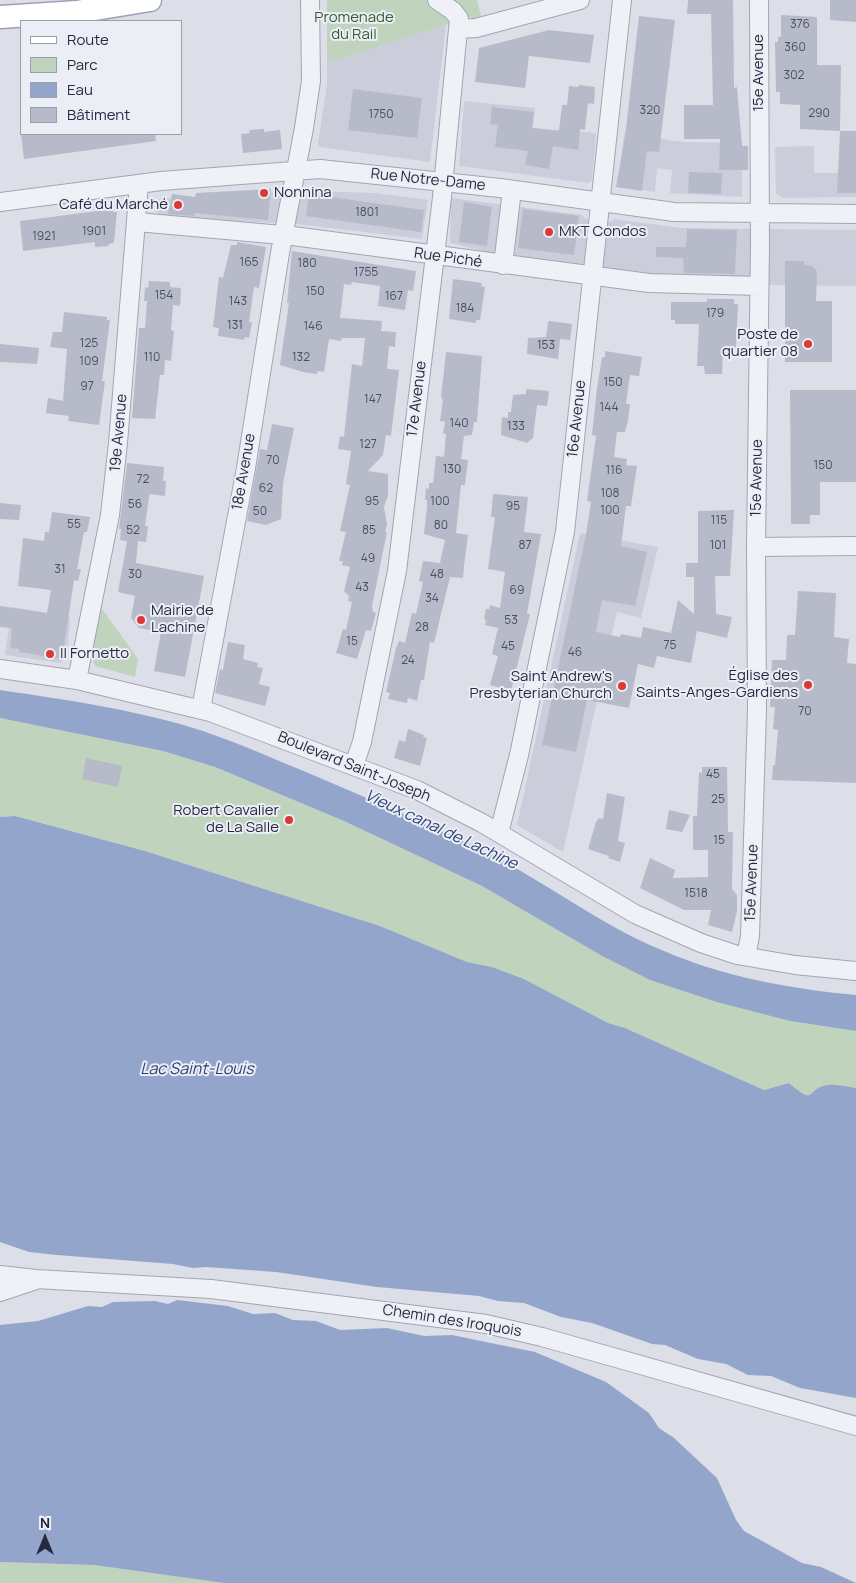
<!DOCTYPE html>
<html>
<head>
<meta charset="utf-8">
<style>
  body { margin:0 }
  #map { position:relative; width:856px; height:1583px; overflow:hidden; background:#dddfe8; font-family:Manrope,sans-serif }
  canvas { display:block }
  .legend { position:absolute; left:20px; top:20px; width:162px; height:115px; box-sizing:border-box; background:#eceef6; border:1px solid #9ca0ad; margin:0; padding:6px 9px; list-style:none; font-size:15px; color:#252a40 }
  .legend li { display:flex; align-items:center; gap:10px; height:25px }
  .legend b { width:25px; border:1px solid #9ca0ad }
  .north { position:absolute; left:20px; top:1513px; width:50px; height:50px; -webkit-text-stroke:4px #eceef6; paint-order:stroke; rotate:0deg; font-size:14px; font-weight:700; line-height:20px; text-align:center; color:#252a40 }
  .north::after { content:''; display:block; margin:auto; width:18px; height:22px; background:#252a40; clip-path:polygon(50% 0,100% 100%,50% 72%,0 100%) }
</style>
</head>
<body>
<div id="map">
<canvas width="856" height="1583"></canvas>
<ul class="legend">
<li><b style="height:6px;background:#fff"></b>Route</li>
<li><b style="height:14px;background:#bfd3bd"></b>Parc</li>
<li><b style="height:14px;background:#94a5cb"></b>Eau</li>
<li><b style="height:14px;background:#b7bac8"></b>Bâtiment</li>
</ul>
<div class="north">N</div>
</div>
<script>
const g = document.querySelector('canvas').getContext('2d');
g.lineJoin = 'round';
function paint(path, color) {
  g.fillStyle = color;
  g.fill(path, 'evenodd');
}
function trace(path, color, width, dash) {
  g.strokeStyle = color;
  g.lineWidth = width;
  g.lineCap = dash ? 'butt' : 'round';
  g.setLineDash(dash || []);
  g.stroke(path);
}
function label(font, color, halo, rows, align = 'center') {
  g.font = font + ' Manrope,sans-serif';
  g.lineWidth = 4;
  g.setLineDash([]);
  g.textBaseline = 'middle';
  g.strokeStyle = halo;
  g.fillStyle = color;
  for (const [text, x, y, turn = 0] of rows) {
    g.save();
    g.translate(x, y);
    g.rotate((+turn || 0) * Math.PI / 180);
    g.textAlign = isNaN(turn) ? turn : align;
    if (halo) g.strokeText(text, 0, 0);
    g.fillText(text, 0, 0);
    g.restore();
  }
}
const built = new Path2D(`
  M446,25L430,162L319,147L318,143L327,84V63L392,41Z
  M464,101L535,108L533,128L596,133L592,180L589,183L459,166Z
  M624,134L683,142L742,143V197L670,193L672,170L657,168L655,192L618,186Z
  M814,146V173H856V197L783,198L776,194L775,147Z
  M313,191L376,193L428,200L422,239L297,224L157,217L159,199Z
  M451,198L582,215L586,219L610,222L614,219L681,228L856,230V286L758,285L593,277L450,243Z
  M580,533L658,547L641,618L617,612L563,852L517,825Z
  M12,607L70,617L67,657L60,663L5,655Z`);
const green = new Path2D(`
  M327,0H477L481,16L475,19L470,17L327,63Z
  M100,606L138,659L135,677L95,666L91,656Z
  M0,718L163,751L215,767L344,821L482,886L602,956L650,980L790,1021L856,1031V1088L841,1086L808,1096L801,1095L789,1083L764,1090L625,1028L608,1023L524,979L492,967L467,962L380,926L145,851L15,816L0,817Z
  M0,1562L94,1565L224,1583H0Z`);
const water = new Path2D(`
  M0,690C68,700 138,710 203,731C238,743 272,758 306,772C362,796 419,820 474,846C540,877 597,924 664,951C724,977 791,989 856,995V1031L790,1021L717,1002L650,980L602,956L482,886L344,821L215,767L163,751L0,718Z
  M15,816L145,851L380,926L467,962L492,967L524,979L608,1023L625,1028L764,1090L789,1083C818,1108 805,1088 828,1085C837,1084 847,1087 856,1088V1398L800,1388L771,1376L748,1375L726,1364L698,1359L665,1345L652,1344L592,1323L561,1317L524,1303L498,1301L479,1296L377,1287L276,1272L206,1267L193,1268L173,1264L57,1255L29,1252L0,1242V817Z
  M177,1300L228,1306L253,1314L275,1313L293,1320L316,1321L340,1330L387,1328L424,1336L452,1335L535,1352L606,1382L649,1413L659,1428L674,1438L717,1478L736,1520L744,1531L802,1563L821,1567L856,1583H224L94,1565L0,1562V1325L38,1321L88,1306L102,1307L113,1302L155,1301L168,1304Z`);
const building = new Path2D(`
  M688,0H733L734,88L737,87L742,146H748V170H719L720,139H684V105H713L711,14H687Z
  M830,0H856V22L830,20Z
  M781,15L817,17V65H841L840,131L800,129V105L780,104V92H776L775,42H778V37H781Z
  M639,16L675,20L659,152L647,151L642,191L616,187L625,137Z
  M549,30L594,35L590,63L529,56L525,88L475,82L479,48Z
  M579,85L595,87L594,104L588,103L585,130L580,129L578,150L553,146L549,169L525,165L528,151L495,147L498,125L490,124L492,107L534,112L532,128L559,131L562,105H567L569,86L578,87Z
  M353,89L422,98L417,138L348,130Z
  M264,129V132L280,130L282,149L243,153L241,134L250,133L249,130Z
  M840,131H856V193H837Z
  M21,134H155L156,141L24,159Z
  M689,172L722,173L721,194L688,193Z
  M271,189L268,220L195,213L194,216L168,214L172,194L195,197L196,193Z
  M309,194L424,210L421,232L306,216Z
  M464,202L492,207L487,246L459,242Z
  M113,209V212H117L114,243L108,244L109,246L95,247V242L23,251L20,221Z
  M523,209L579,216L574,255L518,248Z
  M687,229L737,230L735,274L684,273L683,258L656,257V247H686Z
  M237,242L266,247L259,288L254,287L249,322H252L249,338L245,337L244,340L218,336L219,328L213,327L219,277L223,278L231,245H237Z
  M292,251L416,271L413,291L408,290L405,310L378,306L380,286L352,282L351,285L344,284L340,318L382,321L381,331L396,332L395,347L389,346L387,369L399,370L391,436L386,435L383,455L368,471L388,474V496L384,507L387,524L385,532H387L372,606L373,612L376,613L371,631L366,630L357,659L336,653L343,629L346,630L352,602L348,601L349,596L344,591L350,567L342,565L343,561H339L346,532L340,531L350,485L346,484L351,451L338,449L340,436L344,437L352,364L362,366L365,338H342L341,341L329,339L324,372L318,371L317,374L303,372L280,365L289,303H287Z
  M785,261H804V265L813,266V268L816,269L817,276L816,301H832V362H785Z
  M453,279L482,283L481,286L485,287L480,320H476V323L449,319Z
  M149,281L170,282V287L181,288L180,306L173,305L171,330L174,331L171,361L165,360L164,375H160L155,419L132,418L139,328H145L147,301H144L145,287L148,288Z
  M707,299H734V304H738L736,348H723L722,374H705L704,366H697L699,324H675V320H671V302H707Z
  M64,312L107,317V320H110L102,381H105L99,425L68,421L69,416L46,413L48,398L63,401L67,349L50,347L53,332H62Z
  M550,321L572,324L570,340L560,339L558,359L527,354L528,338L546,337L548,322Z
  M0,344L39,348L37,364L0,362Z
  M605,351L642,357L639,376L630,375L626,404H630L628,421L625,432H617L614,457L627,459L626,465L637,466L631,506H626L621,546L647,552L635,606L602,600L596,632L620,637L621,634L641,638L643,627L671,633L678,600L694,614V577H686V563H698V511L734,510L730,576H715L716,614L732,617L727,638L697,631L691,663L657,656L654,668L638,664L629,708L587,700L576,752L542,745L586,534L591,502L587,501L596,436L592,435L597,388L602,357H605Z
  M446,352L482,356L477,422H474L472,435L464,436L461,459L468,460L465,485H461L456,533L468,535L464,566L463,578L450,577L434,643L430,642L424,680H421L417,701L408,698L407,703L388,699L390,693L386,692L396,648L399,641L405,643L412,613L416,614L423,582L419,581L423,561L440,563L445,540L424,534L427,507V500H425L426,488L429,489V483H433L436,456L444,457L446,434L443,433L445,422L440,421L443,400L441,397Z
  M526,389L549,391L547,406L537,405L533,438L527,443L501,435L502,417L508,418V412H511L513,395L526,394Z
  M790,390H856V482H820V515H810V524H791Z
  M272,424L294,428L283,483L281,519L266,525L247,521L260,449L267,450Z
  M127,463L164,467L163,481H166L165,496L150,494L149,497L145,526H148L146,542L138,541L136,563L204,576L185,677L154,671L161,632L139,628L131,618L135,596L118,592L127,541L120,540L121,529H119Z
  M493,494L528,497L524,532L541,534L527,614H530L511,691L490,685L498,656L492,654L498,628L485,625L486,620L484,619L486,609H489L490,605L500,608L505,572L488,569L495,517H491Z
  M0,503L21,505L19,520L0,519Z
  M52,512L90,517L87,532H84L77,569H81L78,581L74,580L62,659L19,652V649L10,648L12,628L0,627V606L47,613L51,590L18,586L23,538L44,541L45,532H49Z
  M798,591L836,593L834,637L849,639L847,663L856,664V783L772,780L773,765H775L778,730L773,729L775,707H770L772,660H786L787,635H795Z
  M228,642L245,645L243,659L258,663L257,667L263,668L259,684L270,687L265,706L215,693L220,669L223,670Z
  M408,729L424,735L423,737L427,738L420,766L394,758L399,740L405,742Z
  M86,758L122,766L118,787L82,779Z
  M702,767H727L728,832H733L732,889L737,895V911L732,932L708,925L711,910H684L640,888L650,858L675,870L673,878L708,877V850H693V816H697L699,772L702,773Z
  M607,793L625,797L618,841L625,843L620,862L608,858L609,856L588,849L596,822L599,818L603,819Z
  M669,810L690,815L682,832L666,829Z`);
const minor = new Path2D(`
  M458,29L476,28L580,0
  M0,202L161,181L320,169L500,188L674,212L856,214
  M137,222L293,236L649,283L759,286
  M503,265L512,190
  M756,547L856,546
  M0,669L77,680L210,712L417,790L482,823L635,914L701,943L737,955L795,965L856,971
  M77,680L110,515L118,443L139,184
  M201,709L246,468L280,253L304,128L311,81L310,0
  M354,765L362,742L397,571L442,197L459,19L453,11L437,0
  M499,833L519,755L565,532L622,0
  M746,956L750,936L757,710L756,547L760,245L759,0
  M0,1275L36,1279L211,1289L486,1324L542,1337L856,1426
  M0,1292L36,1280`);
const major = new Path2D(`
  M0,17L77,12L150,0`);
const markers = [
  [264,193,5,"#d93a36"],
  [178,205,5,"#d93a36"],
  [549,232,5,"#d93a36"],
  [808,344,5,"#d93a36"],
  [141,620,5,"#d93a36"],
  [50,654,5,"#d93a36"],
  [808,685,5,"#d93a36"],
  [622,686,5,"#d93a36"],
  [289,820,5,"#d93a36"]
];
const numberNames = [
  ["376",800,25],
  ["360",795,48],
  ["302",794,76],
  ["320",650,111],
  ["290",819,114],
  ["1750",381,115],
  ["1801",367,213],
  ["1901",94,232],
  ["1921",44,237],
  ["165",249,263],
  ["180",307,264],
  ["1755",366,273],
  ["150",315,292],
  ["154",164,296],
  ["167",394,297],
  ["143",238,302],
  ["184",465,309],
  ["179",715,314],
  ["131",235,326],
  ["146",313,327],
  ["125",89,344],
  ["153",546,346],
  ["110",152,358],
  ["132",301,358],
  ["109",89,362],
  ["150",613,383],
  ["97",87,387],
  ["147",373,400],
  ["144",609,408],
  ["140",459,424],
  ["133",516,427],
  ["127",368,445],
  ["70",273,461],
  ["150",823,466],
  ["130",452,470],
  ["116",614,471],
  ["72",143,480],
  ["62",266,489],
  ["108",610,494],
  ["95",372,502],
  ["100",440,502],
  ["56",135,505],
  ["95",513,507],
  ["100",610,511],
  ["50",260,512],
  ["115",719,521],
  ["55",74,525],
  ["80",441,526],
  ["52",133,531],
  ["85",369,531],
  ["87",525,546],
  ["101",718,546],
  ["49",368,559],
  ["31",60,570],
  ["30",135,575],
  ["48",437,575],
  ["43",362,588],
  ["69",517,591],
  ["34",432,599],
  ["53",511,621],
  ["28",422,628],
  ["15",352,642],
  ["75",670,646],
  ["45",508,647],
  ["46",575,653],
  ["24",408,661],
  ["70",805,712],
  ["45",713,775],
  ["25",718,800],
  ["15",719,841],
  ["1518",696,894]
];
const parkNames = [
  ["Promenade",354,18],
  ["du Rail",354,35]
];
const streetNames = [
  ["15e Avenue",759,73,-90],
  ["Rue Notre-Dame",428,180,6],
  ["Rue Piché",448,258,8],
  ["17e Avenue",417,399,-83],
  ["16e Avenue",577,419,-84],
  ["19e Avenue",119,433,-85],
  ["18e Avenue",244,472,-80],
  ["15e Avenue",757,478,-89],
  ["Boulevard Saint-Joseph",354,767,22],
  ["15e Avenue",752,883,-88],
  ["Chemin des Iroquois",452,1321,9]
];
const poiNames = [
  ["Nonnina",274,193,"left"],
  ["Café du Marché",168,205],
  ["MKT Condos",559,232,"left"],
  ["Poste de",798,335],
  ["quartier 08",798,352],
  ["Mairie de",151,611,"left"],
  ["Lachine",151,628,"left"],
  ["Il Fornetto",60,654,"left"],
  ["Église des",798,676],
  ["Saints-Anges-Gardiens",798,693],
  ["Saint Andrew's",612,677],
  ["Presbyterian Church",612,694],
  ["Robert Cavalier",279,811],
  ["de La Salle",279,828]
];
const waterNames = [
  ["Vieux canal de Lachine",441,830,25],
  ["Lac Saint-Louis",197,1070]
];
paint(built, '#cbceda');
paint(green, '#bfd3bd');
paint(water, '#94a5cb');
paint(building, '#b7bac8');
trace(minor, '#a2a5b2', 20);
trace(major, '#9ba1b5', 25);
trace(minor, '#f0f1f6', 18);
trace(major, '#fff', 22);
for (const [x, y, r, color] of markers) {
  const dot = new Path2D();
  dot.arc(x, y, r, 0, 2 * Math.PI);
  g.fillStyle = color;
  g.fill(dot);
  trace(dot, '#eceef6', 2);
}
label('12px', '#4a4e62', null, numberNames);
label('15px', '#325d31', '#eceef6', parkNames);
label('15px', '#252a40', '#eceef6', streetNames);
label('15px', '#252a40', '#eceef6', poiNames, 'right');
label('italic 16px', '#2c4077', '#eceef6', waterNames);
</script>
</body>
</html>
